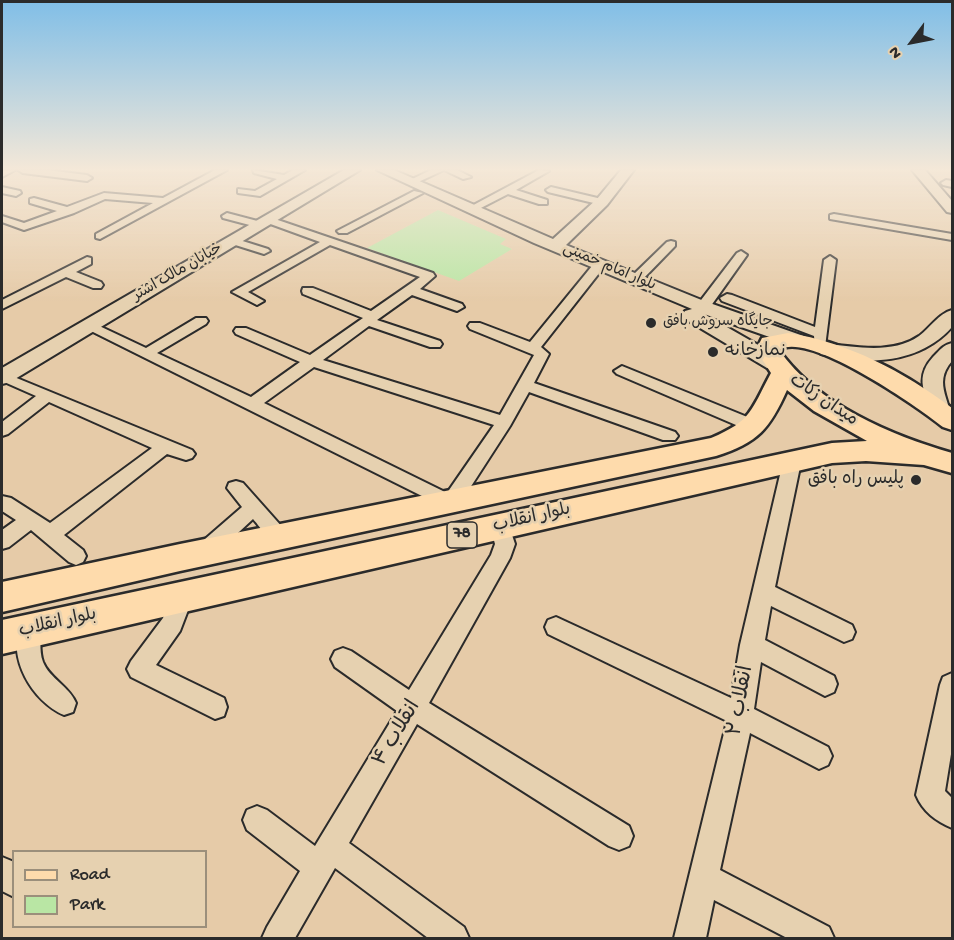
<!DOCTYPE html>
<html>
<head>
<meta charset="utf-8">
<style>
  body { margin:0 }
  #map { position:relative; width:954px; height:940px; overflow:hidden; background:#e6cba8; font-family:"Gochi Hand",sans-serif }
  canvas { display:block }
  .frame { position:absolute; inset:0; border:3px solid #2b2b2b; pointer-events:none }
  .legend { position:absolute; left:12px; top:850px; width:195px; height:78px; box-sizing:border-box; background:#e6d1b0; border:2px solid #9b8f7b; margin:0; padding:8px 10px; list-style:none; font-size:18px; color:#2b2b2b }
  .legend li { display:flex; align-items:center; gap:12px; height:30px }
  .legend b { width:30px; border:2px solid #9b8f7b }
  .north { position:absolute; left:882px; top:12px; width:60px; height:60px; -webkit-text-stroke:4px #e6d1b0; paint-order:stroke; rotate:238deg; font-size:16px; font-weight:700; line-height:24px; text-align:center; color:#2b2b2b }
  .north::after { content:''; display:block; margin:auto; width:21px; height:27px; background:#2b2b2b; clip-path:polygon(50% 0,100% 100%,50% 72%,0 100%) }
</style>
</head>
<body>
<div id="map">
<canvas width="954" height="940"></canvas>
<div class="frame"></div>
<ul class="legend">
<li><b style="height:8px;background:#fedbac"></b>Road</li>
<li><b style="height:16px;background:#b9e6a4"></b>Park</li>
</ul>
<div class="north">N</div>
</div>
<script>
const g = document.querySelector('canvas').getContext('2d');
g.lineJoin = 'round';
function paint(path, color) {
  g.fillStyle = color;
  g.fill(path, 'evenodd');
}
function trace(path, color, width, dash) {
  g.strokeStyle = color;
  g.lineWidth = width;
  g.lineCap = dash ? 'butt' : 'round';
  g.setLineDash(dash || []);
  g.stroke(path);
}
function label(font, color, halo, rows, align = 'center') {
  g.font = font + ' "Gochi Hand","Playpen Sans Arabic",sans-serif';
  g.lineWidth = 5;
  g.setLineDash([]);
  g.textBaseline = 'middle';
  g.strokeStyle = halo;
  g.fillStyle = color;
  for (const [text, x, y, turn = 0] of rows) {
    g.save();
    g.translate(x, y);
    g.rotate((+turn || 0) * Math.PI / 180);
    g.textAlign = isNaN(turn) ? turn : align;
    if (halo) g.strokeText(text, 0, 0);
    g.fillText(text, 0, 0);
    g.restore();
  }
}
const green = new Path2D(`
  M438,210L506,239L500,244L512,249L459,281L367,248Z`);
const street = new Path2D(`
  M15,170L2,177V171Z
  M18,170H47L87,175L92,178L87,181L23,173Z
  M215,170H227L100,239L96,238V234L153,203L105,199L74,213L24,230L2,222V216L24,223L57,211L30,203V199L34,198L67,207L104,193L163,198Z
  M253,170L284,175L293,170H305L260,196L238,193V189L255,191L277,179L254,173Z
  M431,170H457L471,177L463,179L444,170L414,184L406,182Z
  M539,170L549,171L516,190L547,200V204H539L508,194L475,211L466,209Z
  M946,180L952,181V187L943,185L941,183Z
  M2,187L20,191L21,193L16,196L2,193Z
  M551,187L606,200L607,202L602,205L548,192L546,190Z
  M414,191L423,193L347,233H339L337,231Z
  M227,213L265,223L266,225L261,228L223,218L222,216Z
  M834,214L952,234V240L830,219V215Z
  M269,217L433,273L435,276L420,289L462,304L464,307L457,311L412,295L377,320L440,341L442,344L440,347H430L369,326L323,360L500,415L534,355L470,329L468,326L470,323H480L530,342L592,266H600V272L541,347L549,354L534,383L675,432L678,436L675,440H663L529,392L510,426L457,508L450,510L81,326L83,323H93L146,348L196,318H206L208,321L206,324L157,353L251,397L300,362L236,334L234,331L236,328H246L310,355L363,318L303,294L302,291L303,288H313L371,311L420,277L330,245L248,292L264,301L257,305L232,292L320,242L265,222L264,220ZM314,367L494,425L447,493L264,403Z
  M233,238L268,249L270,251L264,254L229,243V239Z
  M671,241L675,242V246L640,282H632L630,279L632,276L667,242Z
  M741,251L747,255L708,310H698L696,307L698,304L737,253Z
  M830,256L836,260L825,347H815L814,336L722,301L720,298L727,294L732,295L815,327L824,260Z
  M87,257L91,258V264L76,272L101,282L103,285L101,288H93L66,277L2,309V300Z
  M622,366L762,423L764,427L762,431H750L617,374L614,371Z
  M2,372L192,450L195,454L192,458L186,460L167,454L64,535L83,550L86,556L83,562L76,565L69,562L31,530L9,547L2,549V530L16,520L2,511V496L11,498L50,523L152,448L49,402L8,434L2,436V422L36,396L2,381Z
  M792,456L798,457L801,462L775,587L852,625L855,632L852,639L844,642L771,606L765,640L834,676L837,684L834,692L825,696L761,662L754,709L828,747L832,756L828,765L819,769L750,733L720,870L829,927L834,938H787L714,900L706,938H674L727,721L548,634L545,627L548,620L556,617L731,698L740,645L783,462L786,457Z
  M236,481L243,483L291,537L288,543C272,548 263,530 253,519L211,558L204,560L197,558L194,552L197,546L242,507L227,488L229,483Z
  M500,518L507,520L515,544L510,558L429,703L629,826L633,836L629,846L619,850L609,846L417,724L349,843L464,927L469,938H428L335,868L295,938H262L267,927L300,871L247,830L243,820L247,810L257,806L267,810L315,846L397,711L335,667L331,659L335,651L343,648L351,651L409,690L491,555L495,544L490,526L493,520Z
  M182,587L190,590L193,597L180,631L156,665L224,698L227,707L224,716L215,719L131,677L127,669L131,661L163,618L174,590Z
  M29,621L37,624C43,636 38,649 43,662C50,679 69,686 76,703L73,712L64,715C33,702 6,657 21,624Z
  M952,673V748L945,791L952,798V828C936,821 923,812 916,795L940,685L943,677Z
  M2,857L14,862V897L2,891Z`);
const secondary = new Path2D(`
  M344,170H360L10,382L2,384V368Z
  M377,170H394L553,239L597,199L621,170H634L607,205L566,245L704,301L812,339L815,343L812,347H798L704,314L781,358L785,363L781,368L774,369L767,368L685,319L682,315L685,311L692,309L534,243Z
  M912,170H925L952,201V213L947,212Z
  M952,310V327C919,364 867,366 821,354L818,350L821,346L828,344C858,347 893,354 919,336C930,328 939,313 952,310Z
  M952,343V361C931,385 954,402 951,427L943,425C928,401 911,381 933,357C940,350 943,345 952,343Z`);
const primary = new Path2D(`
  M788,333C848,342 904,372 952,408V430L943,427C918,407 808,330 779,350C817,404 890,435 952,453V473L924,465L866,461L832,463L2,654V620L832,443L867,441L814,411L787,390C770,428 758,443 716,456L180,571L2,612V582L180,544L711,438C752,421 751,410 771,373L756,350L762,338Z`);
const markers = [
  [651,323,6,"#2b2b2b"],
  [713,352,6,"#2b2b2b"],
  [916,480,6,"#2b2b2b"]
];
const farStreetnames = [
  ["بلوار امام خمینی",609,268,23],
  ["خیابان مالک اشتر",178,273,-30]
];
const farPoinames = [
  ["جایگاه سروش بافق",663,323]
];
const shields = [
  [462,535,30]
];
const shieldNames = [
  ["78",462,535]
];
const poiNames = [
  ["نمازخانه",725,352],
  ["پلیس راه بافق",904,480,"right"]
];
const streetNames = [
  ["میدان زکات",823,401,34],
  ["بلوار انقلاب",532,519,-13],
  ["بلوار انقلاب",58,624,-13]
];
const nearStreetnames = [
  ["انقلاب ۲",742,701,-80],
  ["انقلاب ۴",398,734,-59]
];
paint(green, '#b9e6a4');
trace(street, '#2b2b2b', 4);
trace(secondary, '#2b2b2b', 4);
trace(primary, '#2b2b2b', 5);
paint(street, '#e6d1b0');
paint(secondary, '#e6d1b0');
paint(primary, '#fedbac');
const sky = g.createLinearGradient(0, 0, 0, 302);
sky.addColorStop(0, '#80bee7');
sky.addColorStop(0.56, '#f4e8d8');
sky.addColorStop(1, '#f4e8d800');
g.fillStyle = sky;
g.fillRect(0, 0, 954, 302);
for (const [x, y, r, color] of markers) {
  const dot = new Path2D();
  dot.arc(x, y, r, 0, 2 * Math.PI);
  g.fillStyle = color;
  g.fill(dot);
  trace(dot, '#e6d1b0', 2);
}
label('15px', '#2b2b2b', '#e6d1b0', farStreetnames);
label('15px', '#2b2b2b', '#e6d1b0', farPoinames, 'left');
for (const [x, y, w] of shields) {
  const box = new Path2D();
  box.roundRect(x - w / 2, y - 13, w, 26, 4.5);
  g.fillStyle = '#e6d1b0';
  g.fill(box);
  trace(box, '#2b2b2b', 1.5);
}
label('bold 16px', '#2b2b2b', null, shieldNames);
label('18px', '#2b2b2b', '#e6d1b0', poiNames, 'left');
label('18px', '#2b2b2b', '#e6d1b0', streetNames);
label('21px', '#2b2b2b', '#e6d1b0', nearStreetnames);
</script>
</body>
</html>
